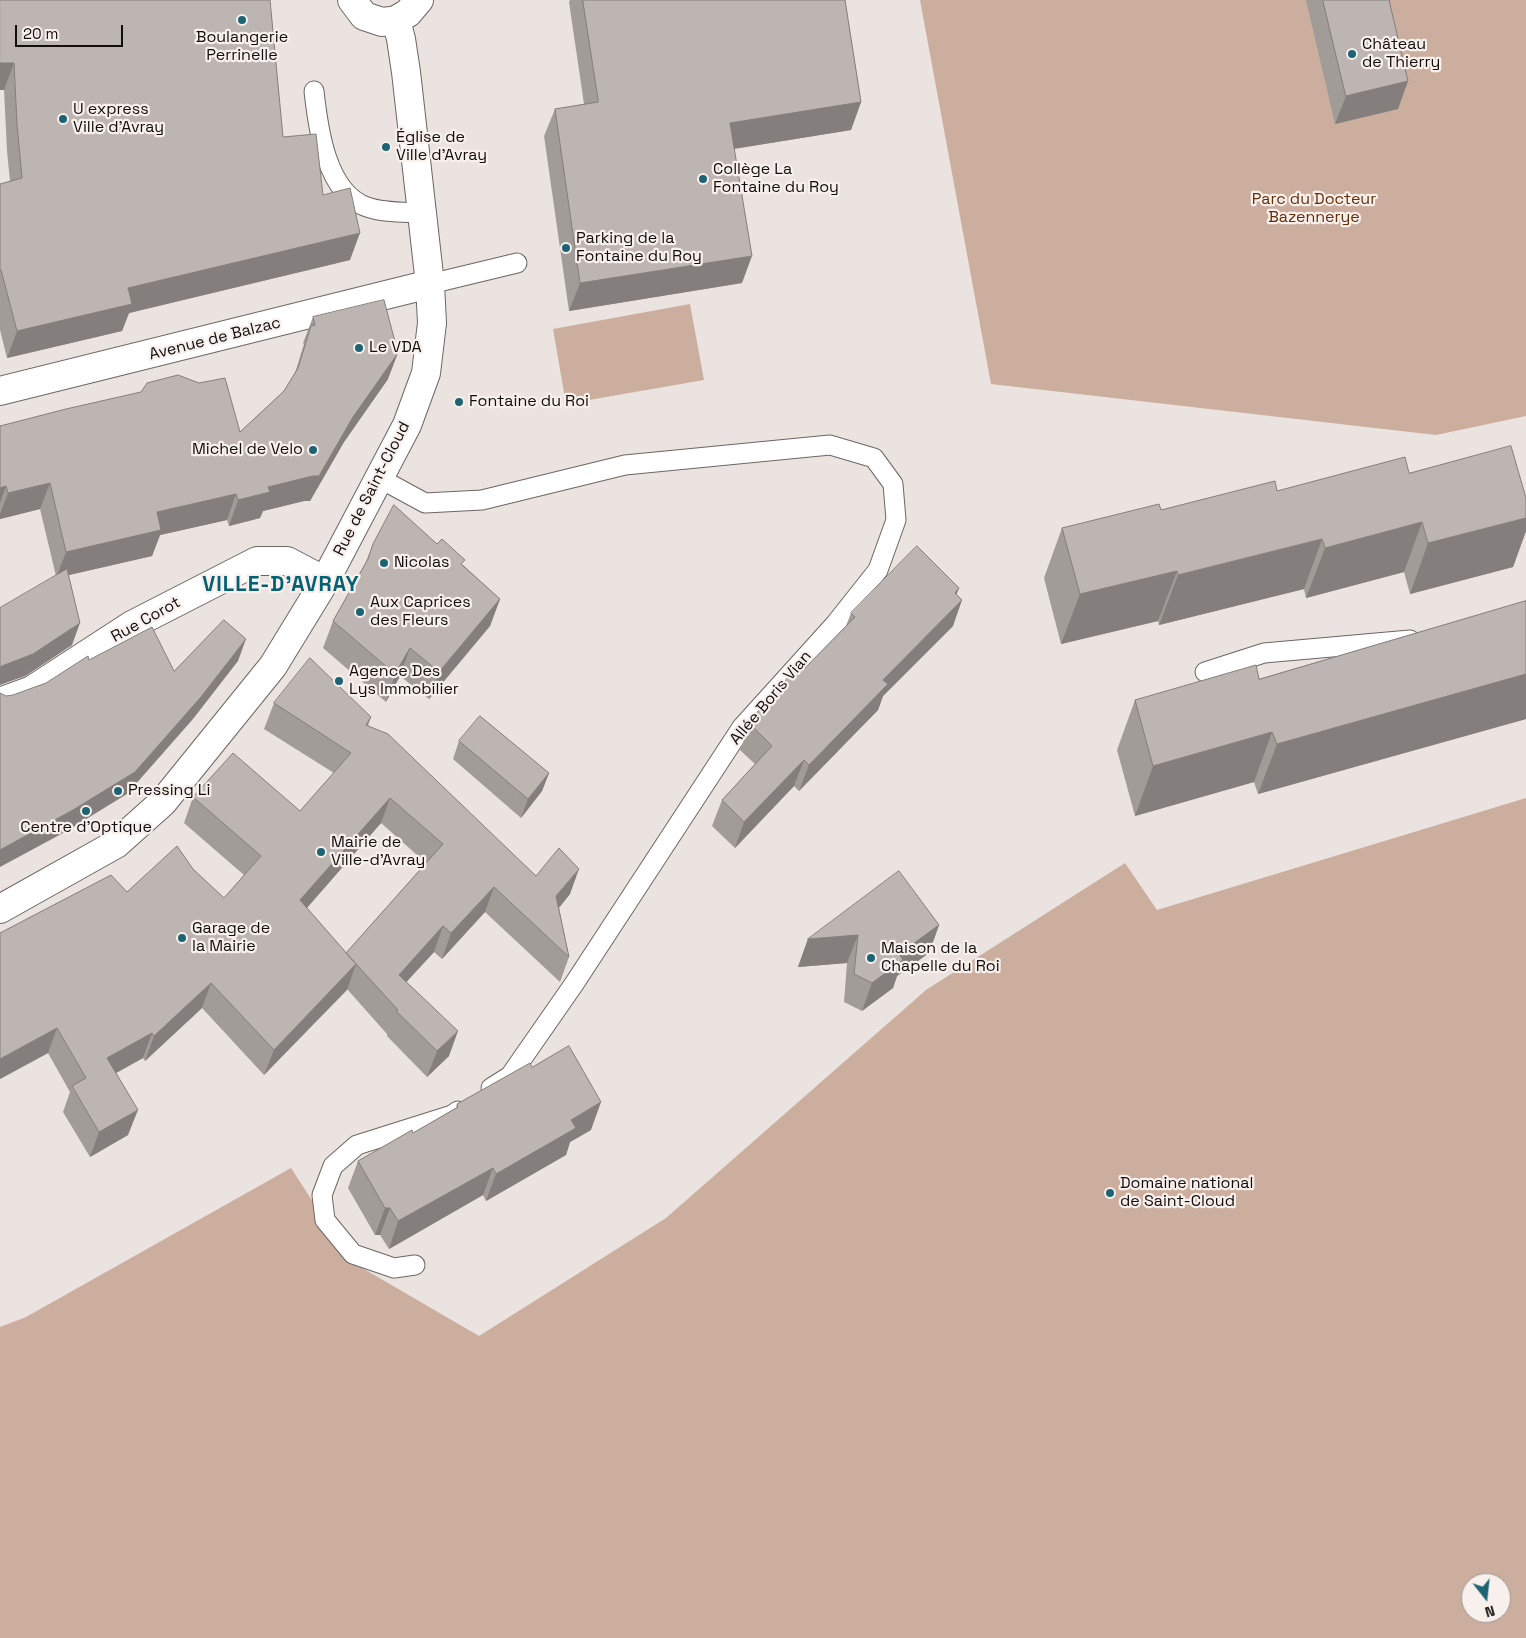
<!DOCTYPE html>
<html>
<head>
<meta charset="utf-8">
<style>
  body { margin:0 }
  #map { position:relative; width:1526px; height:1638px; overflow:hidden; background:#ebe3df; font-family:"Space Grotesk",sans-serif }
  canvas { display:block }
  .north { position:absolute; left:1461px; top:1573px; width:50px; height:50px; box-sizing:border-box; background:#f8f0ec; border:1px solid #9c9693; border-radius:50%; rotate:164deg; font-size:14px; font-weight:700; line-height:20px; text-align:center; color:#110e0d }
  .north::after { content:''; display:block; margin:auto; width:18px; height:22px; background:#1d6373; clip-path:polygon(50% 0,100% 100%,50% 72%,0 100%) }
  .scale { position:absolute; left:15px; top:25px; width:108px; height:22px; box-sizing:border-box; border:2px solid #110e0d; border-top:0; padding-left:6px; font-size:15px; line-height:18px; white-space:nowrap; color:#110e0d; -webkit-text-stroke:4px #f8f0ec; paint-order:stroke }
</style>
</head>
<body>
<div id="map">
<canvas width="1526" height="1638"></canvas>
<div class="north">N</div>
<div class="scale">20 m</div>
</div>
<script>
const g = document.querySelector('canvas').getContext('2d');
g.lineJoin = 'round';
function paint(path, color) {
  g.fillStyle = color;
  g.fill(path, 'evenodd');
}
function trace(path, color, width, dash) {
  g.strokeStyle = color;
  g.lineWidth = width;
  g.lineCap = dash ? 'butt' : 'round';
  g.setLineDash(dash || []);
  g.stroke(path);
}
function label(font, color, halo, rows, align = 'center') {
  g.font = font + ' "Space Grotesk",sans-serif';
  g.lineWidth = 4.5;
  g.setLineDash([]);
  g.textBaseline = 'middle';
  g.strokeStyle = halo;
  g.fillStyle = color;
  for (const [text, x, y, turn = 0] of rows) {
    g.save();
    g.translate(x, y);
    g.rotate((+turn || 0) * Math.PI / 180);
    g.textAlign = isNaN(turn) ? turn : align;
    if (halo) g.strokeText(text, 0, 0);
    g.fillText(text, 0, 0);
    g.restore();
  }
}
const green = new Path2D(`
  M920,0H1526V416L1436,435L991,384Z
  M690,304L704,380L566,404L553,329Z
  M1526,798V1638H0V1327L26,1317L291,1168L352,1262L479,1336L666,1218L926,990L1125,863L1157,910ZM1471,1583H1501V1613H1471Z`);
const service = new Path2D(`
  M314,91C318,128 326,193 367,207C384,213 404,212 421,213
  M430,284L517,263
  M379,478L425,503L482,500L625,465L830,445L874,458L893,484L896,520L878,570L836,623L742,727L574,984L510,1076L491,1088
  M1205,672L1264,653L1410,640
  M415,1265L394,1268L353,1254L325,1220L322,1195L333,1166L357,1145L452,1115L458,1111`);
const minor = new Path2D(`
  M0,391L430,284
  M0,702L32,690L132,625L257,561H287L325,581`);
const secondary = new Path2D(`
  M352,0L364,16L382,22L396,20L408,13L419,0
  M0,909L116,844L163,802L273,666L325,581L407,425L426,373L432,323L430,284L406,72L401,39L396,20`);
const wall = new Path2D(`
  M0,0L283,137L323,195L350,260L129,313L122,331L7,358L0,330V184L10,181L7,151L4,90H0Z
  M570,0H845L861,102L851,130L734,149L742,283L569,311L544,136L555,109L584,104L569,2Z
  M1306,0H1389L1408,81L1398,109L1335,124Z
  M313,317L388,379L344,442L310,501H304L263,511L260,518L229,526L227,520L160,535L152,556L69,575L72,645L25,676L56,576L40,509L0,519V426L240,432L284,391L295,373L304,344L303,343Z
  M1409,473L1526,498V531L1513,567L1410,594L1404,572L1306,598L1304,589L1159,625L1158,621L1061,644L1044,578L1062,528L1161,510L1277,491Z
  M373,544H437L463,565L500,599L490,626L429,699L400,676L386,702L323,648L333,621L365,564Z
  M959,588L956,594L953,626L883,696L878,710L799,791L794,786L735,848L712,826L722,800L755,764L740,750L750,724L846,626L851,613Z
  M1526,601V719L1258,794L1254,782L1135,816L1117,750L1135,700L1259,679Z
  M274,703L371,717L368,726L536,876L570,894L559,908L569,957L560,982L485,912L442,959L434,952L406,982L449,1056L427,1077L387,1036V1034L347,989L264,1075L202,1008L145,1061L143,1058L116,1073L128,1135L90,1157L63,1112L70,1092L48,1053L0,1079L127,892L193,869L224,898L244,875L184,823L193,797L300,811L334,773L264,729ZM381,823L426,863L346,953L307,908Z
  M459,741L549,773L542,791L521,818L453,759Z
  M939,925L929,953L897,976L893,988L862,1011L844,1002L847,963L798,967L808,939Z
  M532,1067L591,1130L570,1142L566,1155L486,1201L483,1195L389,1249L380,1235H375L348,1188L358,1161L413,1133L456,1108L457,1104Z`);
const shadedWall = new Path2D(`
  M0,63H14L4,90H0Z
  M1408,81L1398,109L1335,124L1346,96Z
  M861,102L851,130L720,151L730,123Z
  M360,233L350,260L129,313L122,331L7,358L17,331L128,288Z
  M752,256L742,283L569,311L580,283Z
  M398,353L388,379L344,442L310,501H304L263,511L260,518L229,526L238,500L268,487Z
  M50,483L40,509L0,519V514L8,493Z
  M6,486L0,503V488Z
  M236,494L227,520L160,535L152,556L56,578L66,552L157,512Z
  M1526,518V531L1513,567L1410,594L1428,543Z
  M1422,522L1404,572L1306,598L1325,548Z
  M1322,539L1304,589L1159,625L1178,575Z
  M1177,571L1158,621L1061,644L1080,594Z
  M959,588L950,612L962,600L953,626L883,696L878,710L799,791L809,765L883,680Z
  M500,599L490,626L429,699L439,672Z
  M80,623L72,645L25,676L0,685V667Z
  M246,639L238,661L193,719L127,794L65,832L0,867V850Z
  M410,648L400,676L386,702L395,674Z
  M1526,674V719L1258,794L1277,744Z
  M1272,732L1254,782L1135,816L1153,766Z
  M804,760L794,786L735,848L744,822Z
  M549,773L542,791L521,818L528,799Z
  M390,798L381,823L291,926L300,900Z
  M579,869L570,894L547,922L556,896Z
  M494,887L485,912L442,959L451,933Z
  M939,925L929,953L897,976L893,988L862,1011L872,983L899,954Z
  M443,926L434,952L389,1001L399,975Z
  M858,935L847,963L798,967L808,939Z
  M356,964L347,990L264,1075L274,1050Z
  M211,983L202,1008L145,1061L154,1036Z
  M57,1028L48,1053L0,1079V1059Z
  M458,1031L449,1056L427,1077L437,1051Z
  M152,1033L143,1058L98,1083L107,1058Z
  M601,1102L591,1130L570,1142L566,1155L486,1201L496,1174L571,1120Z
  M138,1110L128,1135L90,1157L99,1132Z
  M493,1168L483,1195L389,1249L398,1221Z
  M385,1208H390L380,1235H375Z`);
const building = new Path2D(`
  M0,0H270L283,137L316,134L323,195L350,188L360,233L128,288L132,304L17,331L1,270H0V184L22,178L17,124L14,63H0Z
  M583,0H845L861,102L730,123L752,256L580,283L555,109L598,102Z
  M1323,0H1389L1408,81L1346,96Z
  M384,300L398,353L353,417L319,476H313L268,487L270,492L238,500L236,494L157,512L161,530L66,552L50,483L8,493L6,486L0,488V426L66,409L141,392L147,383L178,375L199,383L225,378L240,432L284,391L298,368L311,326L315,325L313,317Z
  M1511,446L1526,498V518L1428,543L1422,522L1325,548L1322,539L1178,575L1177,571L1080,594L1062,528L1159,504L1161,510L1275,481L1277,491L1405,457L1409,473Z
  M394,505L437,544L442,539L465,560L461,564L500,599L439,672L410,648L395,674L333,621L368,559L373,544Z
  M917,546L959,588L955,593L962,600L883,680L888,684L809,765L804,760L744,822L722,800L772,746L750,724L760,708L792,673L803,670L855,617L851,613Z
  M67,569L80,623L33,654L2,666L0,667V608Z
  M1526,601V674L1277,744L1272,732L1153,766L1135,700L1256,665L1259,679Z
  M224,620L246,639L201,697L135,772L73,810L0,850V693L6,696L13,695L46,683L88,656L89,660L152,627L174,671Z
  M310,658L371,717L366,725L388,734L536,876L559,848L579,869L556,896L569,957L494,887L451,933L443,926L399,975L458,1031L437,1051L396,1011L398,1010L346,953L443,844L390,798L300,900L356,964L274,1050L211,983L154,1036L152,1033L107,1058L138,1110L99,1132L72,1086L86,1078L57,1028L0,1059V933L111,875L127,892L177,846L193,869L224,898L261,856L193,797L233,753L300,811L351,753L274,703Z
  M480,716L549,773L528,799L459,741Z
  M899,871L939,925L899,954L903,960L872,983L854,974L858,935L808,939Z
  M569,1046L601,1102L571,1120L576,1128L496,1174L493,1168L398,1221L390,1208H385L358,1161L412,1130L413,1133L458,1107L457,1104L530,1063L532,1067Z`);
const markers = [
  [242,20,5,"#1d6373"],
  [1352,54,5,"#1d6373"],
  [63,119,5,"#1d6373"],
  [386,147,5,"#1d6373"],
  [703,179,5,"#1d6373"],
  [566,248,5,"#1d6373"],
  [359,348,5,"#1d6373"],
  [459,402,5,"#1d6373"],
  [313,450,5,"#1d6373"],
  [384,563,5,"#1d6373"],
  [360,612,5,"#1d6373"],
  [339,681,5,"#1d6373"],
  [118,791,5,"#1d6373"],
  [86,811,5,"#1d6373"],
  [321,852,5,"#1d6373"],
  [182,938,5,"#1d6373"],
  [871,958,5,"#1d6373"],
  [1110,1193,5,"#1d6373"]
];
const poiNames = [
  ["Boulangerie",242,38,"center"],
  ["Perrinelle",242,56,"center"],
  ["Château",1362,45],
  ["de Thierry",1362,63],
  ["U express",73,110],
  ["Ville d'Avray",73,128],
  ["Église de",396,138],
  ["Ville d'Avray",396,156],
  ["Collège La",713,170],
  ["Fontaine du Roy",713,188],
  ["Parking de la",576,239],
  ["Fontaine du Roy",576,257],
  ["Le VDA",369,348],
  ["Fontaine du Roi",469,402],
  ["Michel de Velo",303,450,"right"],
  ["Nicolas",394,563],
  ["Aux Caprices",370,603],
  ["des Fleurs",370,621],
  ["Agence Des",349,672],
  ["Lys Immobilier",349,690],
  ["Pressing Li",128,791],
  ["Centre d'Optique",86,828,"center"],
  ["Mairie de",331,843],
  ["Ville-d'Avray",331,861],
  ["Garage de",192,929],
  ["la Mairie",192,947],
  ["Maison de la",881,949],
  ["Chapelle du Roi",881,967],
  ["Domaine national",1120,1184],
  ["de Saint-Cloud",1120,1202]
];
const parkNames = [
  ["Parc du Docteur",1314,200],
  ["Bazennerye",1314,218]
];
const streetNames = [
  ["Avenue de Balzac",215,339,-14],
  ["Rue de Saint-Cloud",372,489,-63],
  ["Rue Corot",146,620,-29],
  ["Allée Boris Vian",771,698,-50]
];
const districtNames = [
  ["VILLE-D'AVRAY",281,585]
];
paint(green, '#ccae9f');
trace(service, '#6d6663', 21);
trace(minor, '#6d6663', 30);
trace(secondary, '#6d6663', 30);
trace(service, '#fff', 19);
trace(minor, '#fff', 28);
trace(secondary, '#fff', 28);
paint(wall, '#a29c98');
paint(shadedWall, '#847f7c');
paint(building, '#bcb5b1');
trace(building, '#847f7c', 1);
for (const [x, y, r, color] of markers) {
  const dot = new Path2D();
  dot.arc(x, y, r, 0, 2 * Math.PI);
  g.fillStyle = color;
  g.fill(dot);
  trace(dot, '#f8f0ec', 2);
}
label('16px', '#110e0d', '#f8f0ec', poiNames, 'left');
label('16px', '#662c06', '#f8f0ec', parkNames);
label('16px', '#110e0d', '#f8f0ec', streetNames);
g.letterSpacing = '1px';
label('bold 21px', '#046174', '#f8f0ec', districtNames);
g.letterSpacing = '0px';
</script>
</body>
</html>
